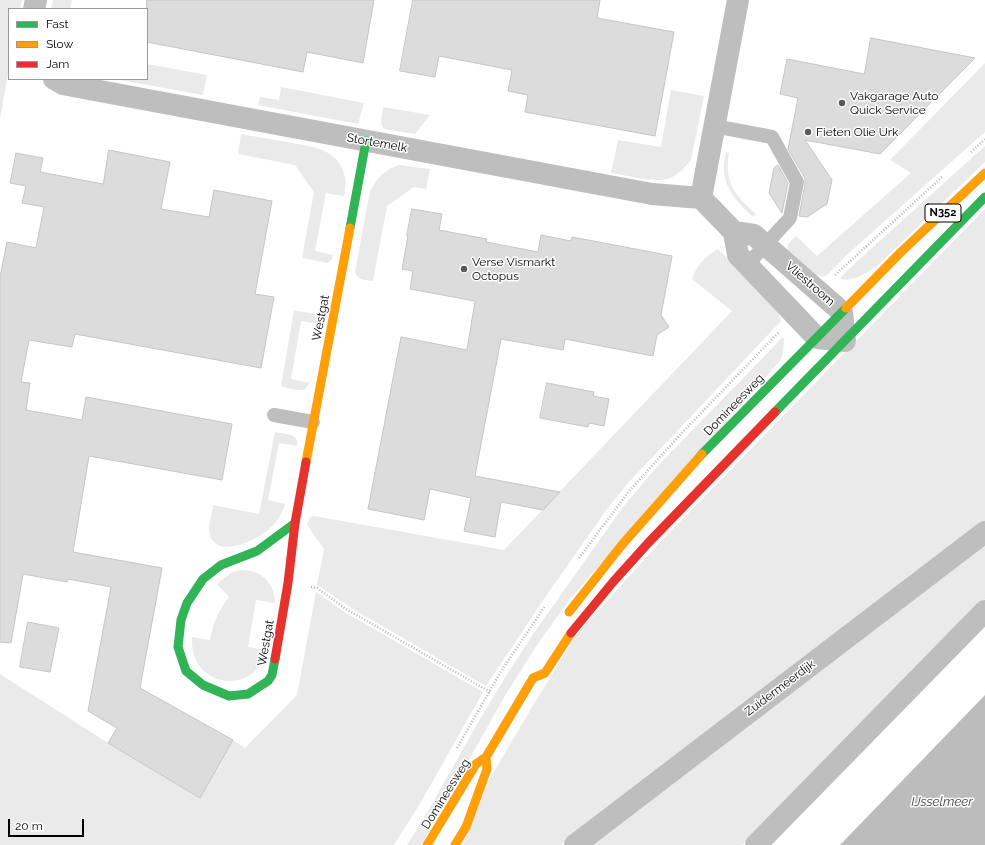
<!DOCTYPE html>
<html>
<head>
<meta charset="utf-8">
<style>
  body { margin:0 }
  #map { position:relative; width:985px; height:845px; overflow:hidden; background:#fff; font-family:Raleway,sans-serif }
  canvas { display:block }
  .legend { position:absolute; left:8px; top:8px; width:140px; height:72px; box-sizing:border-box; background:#fff; border:1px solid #999; margin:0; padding:5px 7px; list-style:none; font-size:12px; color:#000 }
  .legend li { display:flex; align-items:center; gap:8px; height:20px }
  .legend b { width:20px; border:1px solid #999 }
  .scale { position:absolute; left:8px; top:819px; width:76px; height:18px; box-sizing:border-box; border:2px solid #000; border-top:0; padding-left:5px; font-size:12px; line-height:14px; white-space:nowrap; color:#000; -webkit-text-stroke:3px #fff; paint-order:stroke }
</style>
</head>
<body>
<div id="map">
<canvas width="985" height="845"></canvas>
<ul class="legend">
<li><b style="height:5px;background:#30b455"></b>Fast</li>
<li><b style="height:5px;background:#ff9f0a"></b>Slow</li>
<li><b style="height:5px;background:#e5322d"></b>Jam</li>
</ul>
<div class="scale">20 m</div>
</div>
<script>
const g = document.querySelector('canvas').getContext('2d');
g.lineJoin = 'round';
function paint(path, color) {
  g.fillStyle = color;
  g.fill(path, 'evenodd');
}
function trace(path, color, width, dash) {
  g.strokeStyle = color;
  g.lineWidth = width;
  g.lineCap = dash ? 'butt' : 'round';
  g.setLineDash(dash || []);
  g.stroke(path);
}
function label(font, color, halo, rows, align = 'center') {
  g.font = font + ' Raleway,sans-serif';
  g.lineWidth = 3;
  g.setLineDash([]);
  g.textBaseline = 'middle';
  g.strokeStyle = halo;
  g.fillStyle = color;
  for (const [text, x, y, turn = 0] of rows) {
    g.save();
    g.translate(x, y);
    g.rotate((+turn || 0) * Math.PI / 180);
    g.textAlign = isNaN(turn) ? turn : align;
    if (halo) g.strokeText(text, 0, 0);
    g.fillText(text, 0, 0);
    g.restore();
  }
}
const green = new Path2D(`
  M0,0H22L20,9H9V69L0,119Z
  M53,0H72L70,9H51Z
  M985,63V132L850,252L827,275L824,277L815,275L788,251V244L796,236L817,256L911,173L890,160Z
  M147,64L207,75L203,95L115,79H147Z
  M281,87L364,103L358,124L258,105L260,97L279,100Z
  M671,90L704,96L691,160C684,169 677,176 667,179C656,183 624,175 611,173L618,140L661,147Z
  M383,107L430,115L415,134L384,129L381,123Z
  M241,134C258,137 275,140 292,143C316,147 339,150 345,177C346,183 345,190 344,196L326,193L315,251L333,255L332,259L328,263L302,258L314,192L295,165L238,154Z
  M985,146V162L877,266C866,273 854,282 841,279V277L852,266Z
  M726,152L729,153C724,182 734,195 756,214L753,217C733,199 718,181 726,152Z
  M399,165L430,169L426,189L414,187L387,206L373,281C364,280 358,280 355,272L370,191C379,176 383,171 399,165Z
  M985,209V522L561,845H463L490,778L531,709L576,635L663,539Z
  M718,249C730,261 782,307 781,321L628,483L607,509L546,596L486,686L358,612L317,585L324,549L307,525L310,517L314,516L504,550L732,311L692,279C697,265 705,256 718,249Z
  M294,310L319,315L322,319L320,324L301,321L291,379L310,383C309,384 306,388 305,389C301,392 286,388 281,386Z
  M782,338H784L783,354L780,361L569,600L537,645L506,694L421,845H407L428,811L480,719L511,668L538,627L623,507L654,470Z
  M275,432C284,434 300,433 297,446L279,443L268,500L285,504C282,514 277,522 269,529C256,541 211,562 209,529C209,522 212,513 213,505L259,514Z
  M985,541V599L742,845H586Z
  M239,570C260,569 275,582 275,603L256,600L248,647L266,650C258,695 189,691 192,637L210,640C213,623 218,611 229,597L217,584L231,573Z
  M316,592L348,614L483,692L421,802L394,845H0V674L108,743L200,798L233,740L245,748L297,695Z`);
const water = new Path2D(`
  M985,695V845H840Z`);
const building = new Path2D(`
  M147,0H374L363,63L307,52L303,72L147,42Z
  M413,0H600L597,18L674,32L655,136L525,112L528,95L508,91L512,70L439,56L435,77L400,71Z
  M871,38L975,58L880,154L805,140L832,180L827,204L807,217L799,216L805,184V178L788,149L798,98L780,94L787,59L864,74Z
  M109,150L170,162L161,209L209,217L214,190L272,201L255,294L274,297L261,368L75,334L72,347L29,340L21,382L30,383L26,410L82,420L86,397L232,424L222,480L89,456L73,552L162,568L140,688L233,740L200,798L108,743L117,728L88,711L111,587L68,579L67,582L23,574L11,643L0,642V277L7,242L36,248L44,207L22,203L26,186L10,183L16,153L43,158L40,172L103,184Z
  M778,165L788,183L782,213L769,193L774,168Z
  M412,209L442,214L439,230L487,239L486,242L538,252L541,235L571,241L572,237L672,256L661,315L669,327L657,335L653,356L565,339L563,350L501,339L475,476L560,492L543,510L501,502L495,537L464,531L471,498L430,489L424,520L368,509L401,337L467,350L475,301L410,289L413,271L402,269L408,236H407Z
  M547,383L594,392L593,396L609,399L604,426L589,423L588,427L540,418Z
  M28,622L59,628L50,672L20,667Z`);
const path = new Path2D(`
  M971,152L985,139
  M835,275L943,176
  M579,558L630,490L679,436L779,332
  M311,587L317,588L346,609L490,692
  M457,748L500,673L545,606`);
const lane = new Path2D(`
  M714,126L772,137L797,182L790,218L747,265
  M274,415L313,422`);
const street = new Path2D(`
  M34,9L36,0
  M54,79L63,84L73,86L652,194L701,198
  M734,232L754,235L842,312L845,341L817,338L738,255L734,232L701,198L738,0
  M575,845L985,532
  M756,845L985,611`);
const fast = new Path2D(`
  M350,228L366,141
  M775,412L985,197
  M702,454L846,308
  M275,659L272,675L268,681L248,694L229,696L203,685L186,671L178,647L181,620L187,603L203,579L221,565L257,551L295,523`);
const slow = new Path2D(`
  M846,308L901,252L985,173
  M306,462L350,228
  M569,612L621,546L702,454
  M427,845L476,764L486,757L533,678L545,673L571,633
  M455,845L466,827L487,769L486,758`);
const jam = new Path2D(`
  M571,633L613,582L649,542L775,412
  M275,659L288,583L295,523L306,462`);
const markers = [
  [842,103,4,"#595959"],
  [808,132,4,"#595959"],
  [464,269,4,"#595959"]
];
const shields = [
  [943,213,36]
];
const shieldNames = [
  ["N352",943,213]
];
const poiNames = [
  ["Vakgarage Auto",850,96],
  ["Quick Service",850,110],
  ["Fieten Olie Urk",816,132],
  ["Verse Vismarkt",472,262],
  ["Octopus",472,276]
];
const streetNames = [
  ["Stortemelk",377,143,10],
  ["Vliestroom",810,284,41],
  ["Westgat",321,318,-79],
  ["Domineesweg",734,405,-46],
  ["Westgat",266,643,-80],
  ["Zuidermeerdijk",780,688,-37],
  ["Domineesweg",446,794,-58]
];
const waterNames = [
  ["IJsselmeer",942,802]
];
paint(green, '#eaeaea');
paint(water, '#bcbcbc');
paint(building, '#dcdcdc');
trace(building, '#c5c5c5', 1);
trace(path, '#b8b8b8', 2.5, [1, 2]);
trace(lane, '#bebebe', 14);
trace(street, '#bebebe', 22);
trace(fast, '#30b455', 9);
trace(slow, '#ff9f0a', 9);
trace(jam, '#e5322d', 9);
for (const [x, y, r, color] of markers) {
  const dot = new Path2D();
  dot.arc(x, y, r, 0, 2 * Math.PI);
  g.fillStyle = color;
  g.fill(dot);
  trace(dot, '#fff', 1.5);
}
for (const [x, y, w] of shields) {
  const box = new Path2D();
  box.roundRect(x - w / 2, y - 9, w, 18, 3);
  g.fillStyle = '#fff';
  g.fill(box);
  trace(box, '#000', 1);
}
label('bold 11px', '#000', null, shieldNames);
label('12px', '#000', '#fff', poiNames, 'left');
label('12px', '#000', '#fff', streetNames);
label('italic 13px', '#404040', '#fff', waterNames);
</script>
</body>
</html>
